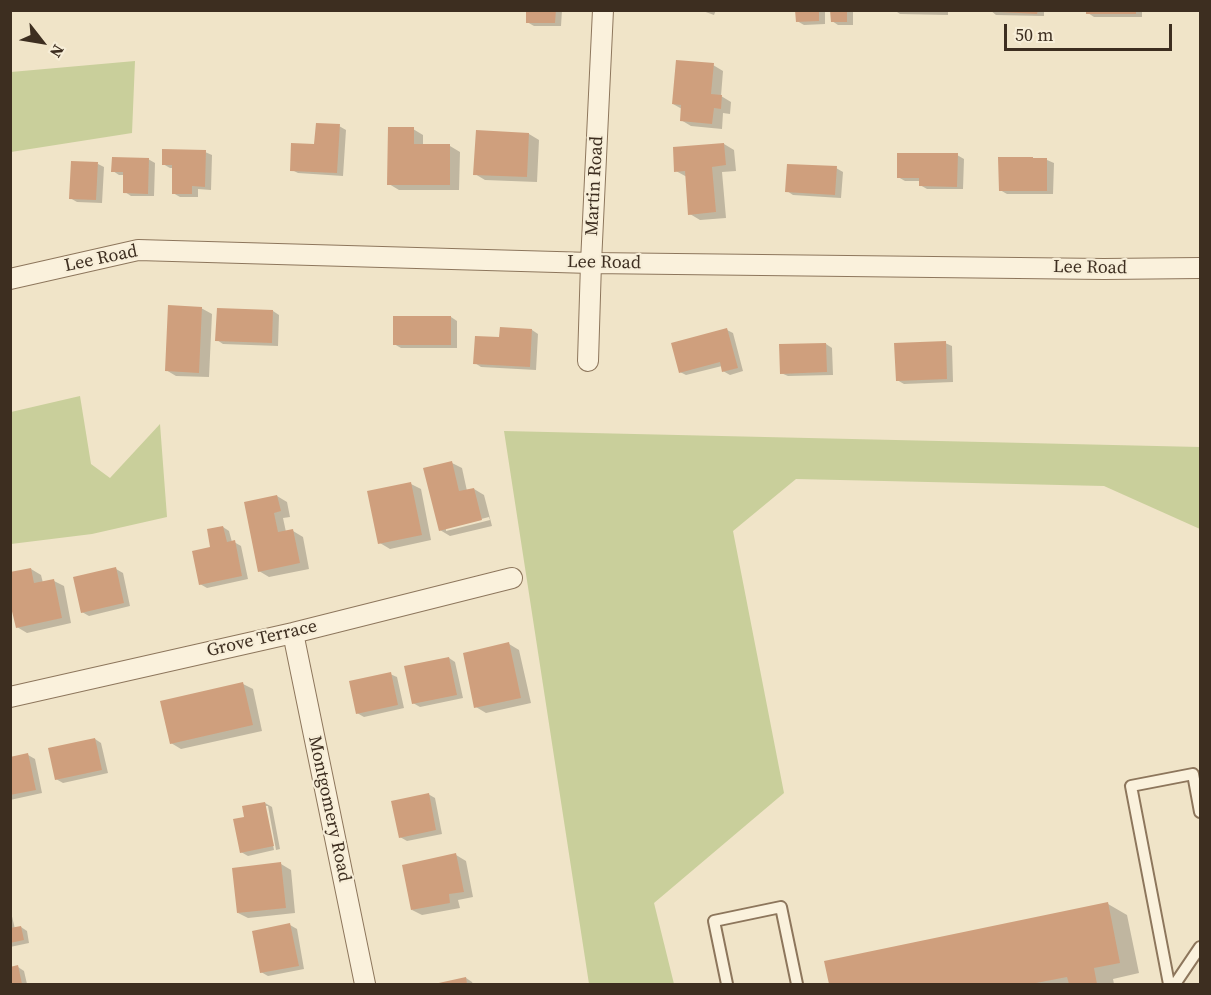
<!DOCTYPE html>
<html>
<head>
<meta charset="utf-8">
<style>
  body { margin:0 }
  #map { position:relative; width:1211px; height:995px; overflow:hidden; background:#f0e4c8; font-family:"Source Serif 4",serif }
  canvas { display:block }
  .frame { position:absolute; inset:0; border:12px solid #3d2e20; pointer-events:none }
  .north { position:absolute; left:12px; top:12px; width:60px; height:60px; -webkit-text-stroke:4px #f7eed8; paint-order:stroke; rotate:121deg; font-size:16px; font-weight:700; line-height:24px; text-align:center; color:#3d2e20 }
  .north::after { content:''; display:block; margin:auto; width:21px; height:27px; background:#3d2e20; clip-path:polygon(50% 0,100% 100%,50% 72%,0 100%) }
  .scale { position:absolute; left:1004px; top:24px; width:168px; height:27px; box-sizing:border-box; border:3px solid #3d2e20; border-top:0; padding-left:8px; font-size:18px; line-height:21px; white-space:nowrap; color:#3d2e20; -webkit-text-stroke:4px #f7eed8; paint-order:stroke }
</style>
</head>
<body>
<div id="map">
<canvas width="1211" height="995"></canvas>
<div class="frame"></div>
<div class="north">N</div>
<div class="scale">50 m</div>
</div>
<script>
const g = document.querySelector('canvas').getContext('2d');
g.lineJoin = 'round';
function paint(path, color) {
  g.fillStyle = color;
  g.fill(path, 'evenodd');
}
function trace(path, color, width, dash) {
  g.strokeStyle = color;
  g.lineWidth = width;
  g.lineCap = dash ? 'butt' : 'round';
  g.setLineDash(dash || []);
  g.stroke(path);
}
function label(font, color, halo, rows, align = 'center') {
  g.font = font + ' "Source Serif 4",serif';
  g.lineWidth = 4.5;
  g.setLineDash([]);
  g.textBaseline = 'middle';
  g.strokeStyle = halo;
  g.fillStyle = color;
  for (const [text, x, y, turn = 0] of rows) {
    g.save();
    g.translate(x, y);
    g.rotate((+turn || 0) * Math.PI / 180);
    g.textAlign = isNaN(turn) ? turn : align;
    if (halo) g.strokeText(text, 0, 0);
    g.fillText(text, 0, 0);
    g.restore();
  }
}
const green = new Path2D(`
  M135,61L132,133L11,152V72Z
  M80,396L91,464L110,478L160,424L167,517L92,534L11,544V412Z
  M504,431L1200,447V529L1104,486L796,479L733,531L784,793L654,903L674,984H589Z`);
const shadow = new Path2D(`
  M527,10H562L561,26H534L527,22Z
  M700,10H716L714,15Z
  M797,10H825V24L804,25L797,21Z
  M832,10H853V25H838L832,21Z
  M894,10H948V15L900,14Z
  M990,10H1044V16L996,15Z
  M1088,10H1142V17H1094L1088,13Z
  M713,65L723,71L721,96L731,102L730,114L723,113L722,129L691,126L681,120L682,109L673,104Z
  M339,126L346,130L343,176L298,173L292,170L316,146Z
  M413,129L423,135V146H450L460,152L459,190H399L389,184Z
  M529,134L539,140L537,182L485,180L475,174Z
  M724,144L734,150L736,171L722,172L726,218L700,220L690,214L687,177L676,171Z
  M205,152L212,155L211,190L198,189V197H180L173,193L174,168H170L163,164Z
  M957,155L964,159L963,189H927L920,185V181H905L898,177Z
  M148,159L155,163L154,196H131L125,192V175H119L113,171Z
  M1035,160H1047L1054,163L1053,194H1007L1000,190Z
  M98,164L104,167L102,203L77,202L70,198Z
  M836,168L843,172L841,198L793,195L787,191Z
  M201,308L212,314L209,377L176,376L166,370Z
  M273,311L279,315L278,346L223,344L217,340Z
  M394,317H451L457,321V348H401L394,344Z
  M532,330L538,334L536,370L481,367L475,363L500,338Z
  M727,330L733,333L743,371L730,375L723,371L722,366L686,375L680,372Z
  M945,343L952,346L953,382L904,384L897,380Z
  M826,344L832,348L833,375L788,376L781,373Z
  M452,463L462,468L467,491L474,489L484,495L492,526L450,536L440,530ZM489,517L490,520L446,531V528Z
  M411,484L421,489L431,540L390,549L380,543Z
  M277,496L287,502L290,517L283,518L286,532L293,531L303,537L309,569L269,577L259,571Z
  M223,527L229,531L232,542H234L241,546L248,579L207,588L200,584L212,548Z
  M31,569L41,575L43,583L54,581L64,586L71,623L27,633L17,627Z
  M116,569L123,573L130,606L89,616L82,612Z
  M509,644L519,650L531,703L486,713L476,707Z
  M449,658L455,662L463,698L420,707L413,703Z
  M390,674L397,677L404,708L364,717L357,713Z
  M243,684L253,689L262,731L181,749L171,743Z
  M95,739L101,743L108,773L63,783L56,779Z
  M28,755L35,759L42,793L10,800V759Z
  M428,794L435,798L442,834L407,841L400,837Z
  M265,803L272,807L280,849L276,850L268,806H265L274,850L248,856L241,852L246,818Z
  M456,855L466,861L473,897L458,900L460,908L422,915L412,910Z
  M281,864L291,870L295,913L248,918L238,913Z
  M1108,904L1127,915L1139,973L1113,979L1114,984H830L826,962Z
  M10,908L15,929L21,927L27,931L29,943L10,947Z
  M290,925L297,929L304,969L268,976L261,972Z
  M18,967L24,971L27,984H10V968Z
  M466,978L472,982L473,984H437Z`);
const building = new Path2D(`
  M526,10H556L555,23H526Z
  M795,10H819V21L796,22Z
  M830,10H847V22H831Z
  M1000,10H1038L1037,14L1000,12Z
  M1086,10H1136V14H1086Z
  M676,60L714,63L711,94L722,95L721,109L714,108L712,124L680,121L681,105L672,104Z
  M316,123L340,124L337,173L290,171L291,143L314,144Z
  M388,127H414V144H450V185H387Z
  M476,130L529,133L527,177L473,175Z
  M724,143L726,165L712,167L716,212L688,215L685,171L674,172L673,147Z
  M162,149L206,150L205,187L192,186V194H172V165H162Z
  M897,153H958L957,187L919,186V178H897Z
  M112,157L149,158L148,194L123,193V172H111Z
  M998,157H1033V158H1047V191H999Z
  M71,161L98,162L96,200L69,199Z
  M787,164L837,166L835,195L785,192Z
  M168,305L202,307L199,373L165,371Z
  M217,308L273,310L272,343L215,341Z
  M393,316H451V345H393Z
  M500,327L532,329L530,367L473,364L475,336L499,337Z
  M727,328L738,368L722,372L720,362L679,373L671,343Z
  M946,341L947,379L896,381L894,343Z
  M826,343L827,372L780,374L779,344Z
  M452,461L459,491L474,488L482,520L439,531L423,468Z
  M411,482L422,535L378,544L367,491Z
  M277,495L281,511L274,513L278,532L293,529L300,563L258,572L244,502Z
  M223,526L227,542L235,540L242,576L199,585L192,551L210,547L207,529Z
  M116,567L124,603L81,613L73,577Z
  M31,568L34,583L54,579L62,618L16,628L10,603V572Z
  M509,642L521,698L474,708L463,653Z
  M449,657L457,695L412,704L404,666Z
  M391,672L398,705L356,714L349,681Z
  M243,682L253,725L170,744L160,701Z
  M95,738L102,770L55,780L48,748Z
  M28,753L36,790L10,795V757Z
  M429,793L436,830L399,838L391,801Z
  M265,802L274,846L240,853L233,819L244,817L242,806Z
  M456,853L464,892L449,894L450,903L411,910L402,865Z
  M281,862L286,908L237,913L232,868Z
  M1108,902L1120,963L1094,968L1097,984H1069L1067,977L1031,984H829L824,961Z
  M290,923L299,966L260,973L252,931Z
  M21,926L24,940L10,943V928Z
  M18,965L22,984H10V967Z
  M466,977L467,984H434Z`);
const lane = new Path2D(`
  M727,984L714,921L781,907L797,984
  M1169,984L1131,786L1193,774L1200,812
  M1175,984L1200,947`);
const street = new Path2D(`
  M10,279L138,250L591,263L1104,269L1200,268
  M588,361L591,263L603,10
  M293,633L365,984
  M10,697L293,633L512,578`);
const streetNames = [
  ["Martin Road",595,186,-87],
  ["Lee Road",101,259,-12],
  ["Lee Road",604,263,1],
  ["Lee Road",1090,268,1],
  ["Grove Terrace",262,639,-13],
  ["Montgomery Road",329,809,78]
];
paint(green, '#c9cf9b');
paint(shadow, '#0003');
paint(building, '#cf9f7d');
trace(lane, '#8d765c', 14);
trace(street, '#8d765c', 22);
trace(lane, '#faf1dc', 10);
trace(street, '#faf1dc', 20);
label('18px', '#3d2e20', '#f7eed8', streetNames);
</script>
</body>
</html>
